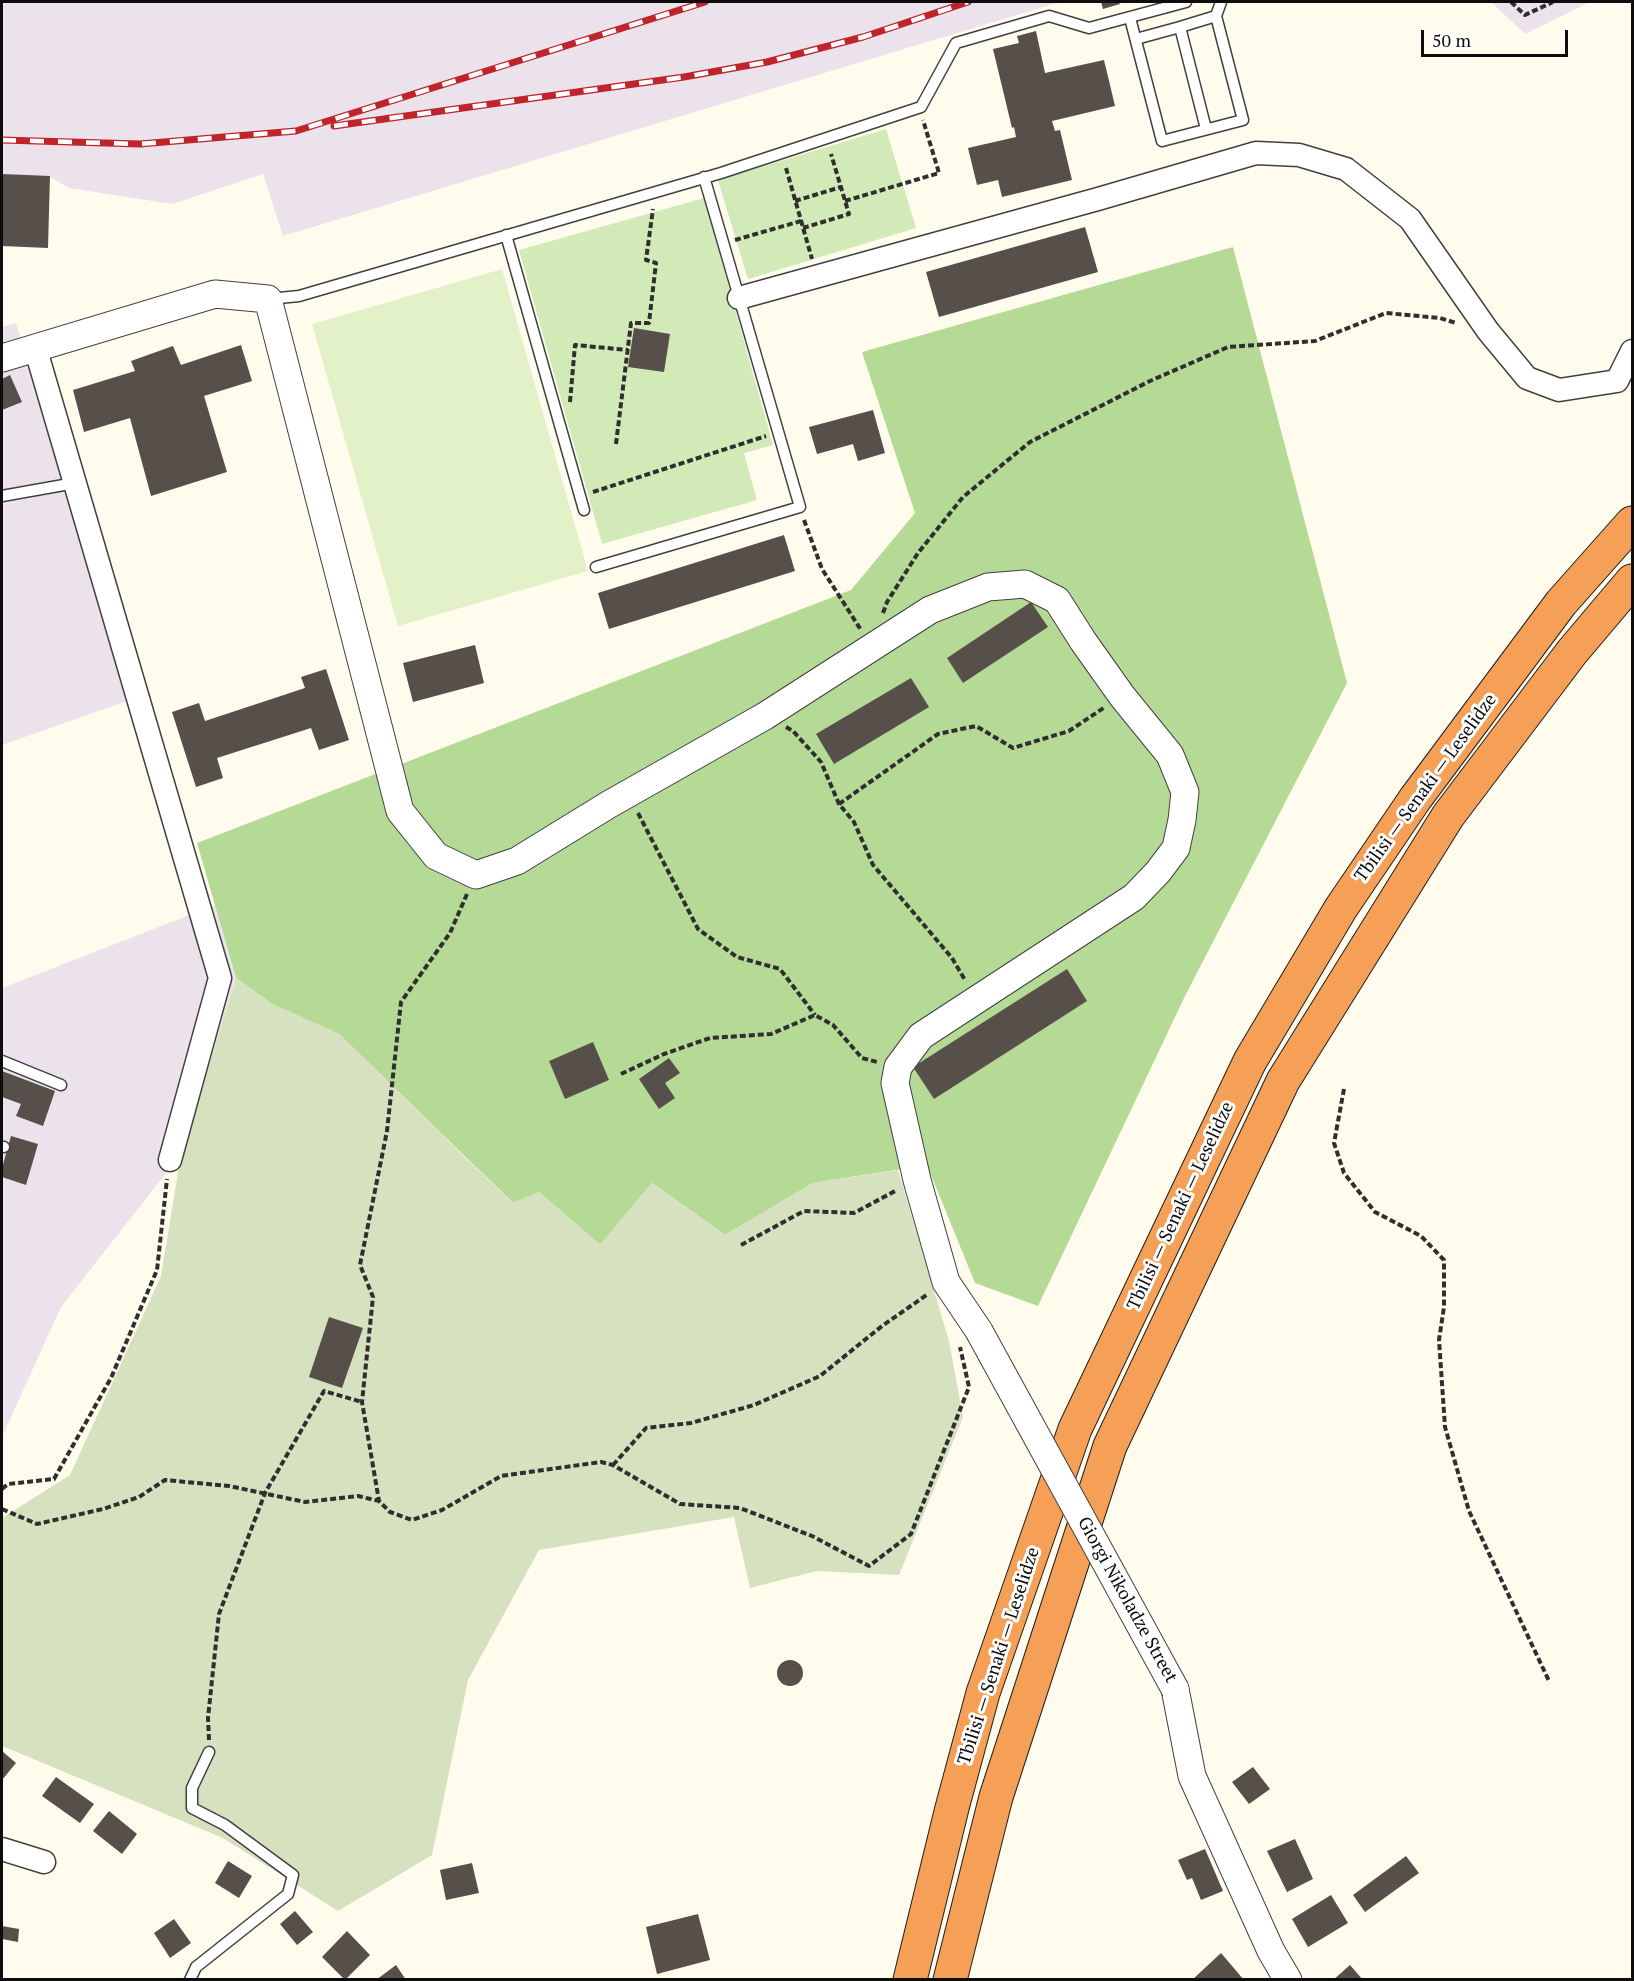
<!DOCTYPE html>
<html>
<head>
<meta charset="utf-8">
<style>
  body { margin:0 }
  #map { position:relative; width:1634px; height:1981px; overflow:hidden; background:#fffcee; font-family:"PT Serif",serif }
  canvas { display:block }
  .frame { position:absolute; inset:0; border:3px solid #0d0d0d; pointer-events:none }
  .scale { position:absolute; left:1421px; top:30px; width:147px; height:27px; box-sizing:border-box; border:3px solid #0d0d0d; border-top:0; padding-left:8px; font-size:18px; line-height:21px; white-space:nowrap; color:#0d0d0d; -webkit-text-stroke:4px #fff; paint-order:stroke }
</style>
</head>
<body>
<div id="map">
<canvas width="1634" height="1981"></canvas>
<div class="frame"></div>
<div class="scale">50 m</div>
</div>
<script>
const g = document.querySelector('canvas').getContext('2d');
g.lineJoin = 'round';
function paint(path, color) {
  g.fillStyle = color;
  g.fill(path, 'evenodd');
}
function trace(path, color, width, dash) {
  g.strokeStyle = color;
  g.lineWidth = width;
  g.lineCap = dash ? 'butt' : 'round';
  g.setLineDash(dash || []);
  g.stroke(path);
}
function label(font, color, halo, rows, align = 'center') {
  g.font = font + ' "PT Serif",serif';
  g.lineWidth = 6;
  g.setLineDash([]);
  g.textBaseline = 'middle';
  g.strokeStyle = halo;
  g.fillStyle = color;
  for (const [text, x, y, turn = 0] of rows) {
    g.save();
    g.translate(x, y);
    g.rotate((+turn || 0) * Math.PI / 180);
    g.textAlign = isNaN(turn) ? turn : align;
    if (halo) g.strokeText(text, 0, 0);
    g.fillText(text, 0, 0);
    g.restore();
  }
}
const industrial = new Path2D(`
  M2,2H1060L283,236L263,174L172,204L69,188L49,176L2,175Z
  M1491,2H1590L1525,34Z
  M16,323L130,700L2,745V327Z
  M215,905L236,978L181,1154L61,1307L2,1437V988Z`);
const green = new Path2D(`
  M886,129L916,228L748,279L718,180Z
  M704,198L773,445L744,453L757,500L602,544L519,250Z`);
const forest = new Path2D(`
  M1233,247L1347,683L1185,996L1038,1306L975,1283L927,1165L813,1183L725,1235L652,1183L600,1245L539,1192L513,1203L339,1034L272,1004L236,978L197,843L851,590L915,513L862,352Z`);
const cemetery = new Path2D(`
  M236,978L272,1004L339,1034L512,1203L539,1192L600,1245L652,1183L725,1235L813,1183L898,1170L949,1341L963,1417L899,1575L817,1571L750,1588L734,1517L539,1550L468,1680L432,1855L338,1911L223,1838L2,1746V1518L70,1475L161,1276L181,1154Z`);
const pitch = new Path2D(`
  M502,269L588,571L398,626L312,324Z`);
const building = new Path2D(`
  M1101,2H1119L1120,4L1103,9Z
  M1036,31L1045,73L1104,60L1115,106L1052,121L1055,131L1060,130L1072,180L1002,197L998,180L977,185L968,148L1016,137L1014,127L1012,128L993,49L1019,43L1017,36Z
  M2,174L50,176L48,248L2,246Z
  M1085,227L1098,272L939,317L926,272Z
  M634,328L670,334L664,372L628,367Z
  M241,345L252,381L204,396L227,472L151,496L130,418L84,432L73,390L135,371L131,361L173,346L181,365Z
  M10,375L22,402L2,410V379Z
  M873,410L885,453L858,461L853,444L817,454L809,427Z
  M784,535L795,571L609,629L598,593Z
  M1031,602L1048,627L963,683L947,658Z
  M475,645L484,683L413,702L403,663Z
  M326,669L349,740L319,750L311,728L217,758L223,778L196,787L172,712L199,703L205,721L305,688L301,677Z
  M911,678L929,707L834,764L816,734Z
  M1067,969L1087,1001L934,1099L913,1067Z
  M593,1042L609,1080L565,1099L549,1061Z
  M669,1058L680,1073L665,1083L675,1098L659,1109L639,1079Z
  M2,1071L55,1091L43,1126L16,1116L21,1104L2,1097Z
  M11,1136L38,1144L26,1185L2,1177V1168Z
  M329,1317L363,1328L342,1388L309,1377Z
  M777 1673a13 13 0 1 1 26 0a13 13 0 1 1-26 0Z
  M2,1751L16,1763L2,1780Z
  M1253,1767L1270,1789L1249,1804L1232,1782Z
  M56,1777L94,1804L80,1823L42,1796Z
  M109,1811L137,1834L122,1854L93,1831Z
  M1295,1839L1313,1879L1287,1892L1267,1851Z
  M1205,1849L1223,1891L1201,1900L1192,1878L1187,1880L1178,1860Z
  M1406,1856L1419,1873L1365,1912L1353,1895Z
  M228,1861L252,1876L239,1898L215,1883Z
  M472,1863L479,1893L446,1900L440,1870Z
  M1331,1895L1348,1923L1308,1947L1292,1919Z
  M295,1911L313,1932L297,1945L280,1924Z
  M698,1914L710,1960L657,1974L646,1927Z
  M174,1919L191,1943L170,1958L154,1933Z
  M2,1926L19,1929L18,1942L2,1939Z
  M347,1931L370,1955L345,1980L322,1957Z
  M1221,1953L1244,1980H1192Z
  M396,1965L406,1980H376Z
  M1350,1965L1363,1980H1333Z`);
const path = new Path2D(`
  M1511,2L1525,15L1553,2
  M786,168L812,259
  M795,201L841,187
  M845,201L939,173L923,120
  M803,228L849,214L831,154
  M735,240L801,221
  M570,402L575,345L628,350
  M616,444L631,323H649L656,263L646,260L653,209
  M593,492L766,436
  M804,520L822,569L861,630
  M883,613L887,602L918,553L963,497L1030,442L1150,381L1228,347L1315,341L1386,313L1440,318L1456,323
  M786,727L793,731L821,762L839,804L854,822L873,865L952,958L965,980
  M839,804L938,734L976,726L1013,748L1069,731L1105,707
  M638,813L698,929L737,957L780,969L815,1015
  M467,894L450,933L401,1002L387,1131L360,1265L373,1297L362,1402L379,1501L390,1512L412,1520L442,1510L501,1476L601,1462L613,1465L680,1504L740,1508L812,1536L869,1566L911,1534L969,1387L960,1347
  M621,1074L664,1054L710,1038L771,1034L815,1015L833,1025L862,1058L877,1062
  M1344,1089L1334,1143L1344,1173L1375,1212L1421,1236L1444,1260V1307L1439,1340L1445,1427L1469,1511L1549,1681
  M741,1245L804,1211L854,1213L897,1190
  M613,1465L646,1428L691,1423L754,1405L820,1376L882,1326L928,1294
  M2,1489L8,1484L54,1479L111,1378L157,1270L167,1179
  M2,1509L37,1524L103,1509L139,1497L165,1480L229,1486L305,1502L358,1496L379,1501
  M209,1740L208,1718L219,1614L265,1493L324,1391L362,1402`);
const service = new Path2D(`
  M1130,18L1162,141L1243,120L1216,16
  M1136,39L1180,27
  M1206,129L1180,27L1216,16L1221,2
  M506,235L584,510
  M269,299L299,296L721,173L921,107L956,43L1049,16L1089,28L1186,2
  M2,496L75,483
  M596,567L800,507L704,177
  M2,1061L61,1085
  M2,1147H4
  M190,1980L196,1967L288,1894L293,1875L225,1825L192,1808V1788L209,1752`);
const minor = new Path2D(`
  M739,298L1098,199L1256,153L1299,155L1346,169L1410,219L1488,331L1527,378L1559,390L1617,381L1632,351
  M35,347L220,978L170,1160
  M2,1849L44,1862`);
const tertiary = new Path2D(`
  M2,358L215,294L268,299L400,811L436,856L476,875L517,861L608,805L765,716L930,610L988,587L1025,584L1057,600L1083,641L1122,696L1170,755L1185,792L1182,820L1176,848L1158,872L1134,897L921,1036L898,1067L895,1083L917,1180L946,1282L979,1331
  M1175,1689L1192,1776L1271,1951L1288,1980`);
const motorway = new Path2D(`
  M910,1980L952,1808L983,1693L1075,1429L1250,1061L1341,908L1415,799L1561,603L1632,523
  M950,1980L996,1797L1110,1446L1283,1081L1448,816L1572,652L1632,581`);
const rail = new Path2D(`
  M334,126L684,77L767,62L863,37L968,2
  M2,140L140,144L296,131L705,2`);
const tertiaryBridge = new Path2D(`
  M979,1331L1175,1689`);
const streetNames = [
  ["Tbilisi — Senaki — Leselidze",1426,788,-54],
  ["Tbilisi — Senaki — Leselidze",1181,1206,-65],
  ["Giorgi Nikoladze Street",1127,1600,61],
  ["Tbilisi — Senaki — Leselidze",999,1656,-72]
];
paint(industrial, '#ebe2ec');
paint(green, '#d1eab7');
paint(forest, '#b5da96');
paint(cemetery, '#d6e1bf');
paint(pitch, '#e3f1c9');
paint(building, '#564f4a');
trace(service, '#404040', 13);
trace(minor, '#404040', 25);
trace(tertiary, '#404040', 29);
trace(motorway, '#1e1e1e', 35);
trace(path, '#2f2f2f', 4, [6, 3]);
trace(service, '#fff', 10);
trace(minor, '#fff', 22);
trace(tertiary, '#fff', 27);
trace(motorway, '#f5a056', 33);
trace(rail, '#bf242b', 7);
trace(rail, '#fff', 4.5, [14]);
trace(tertiaryBridge, '#404040', 29, []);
trace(tertiaryBridge, '#fff', 27);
label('18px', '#0d0d0d', '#fff', streetNames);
</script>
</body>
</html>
